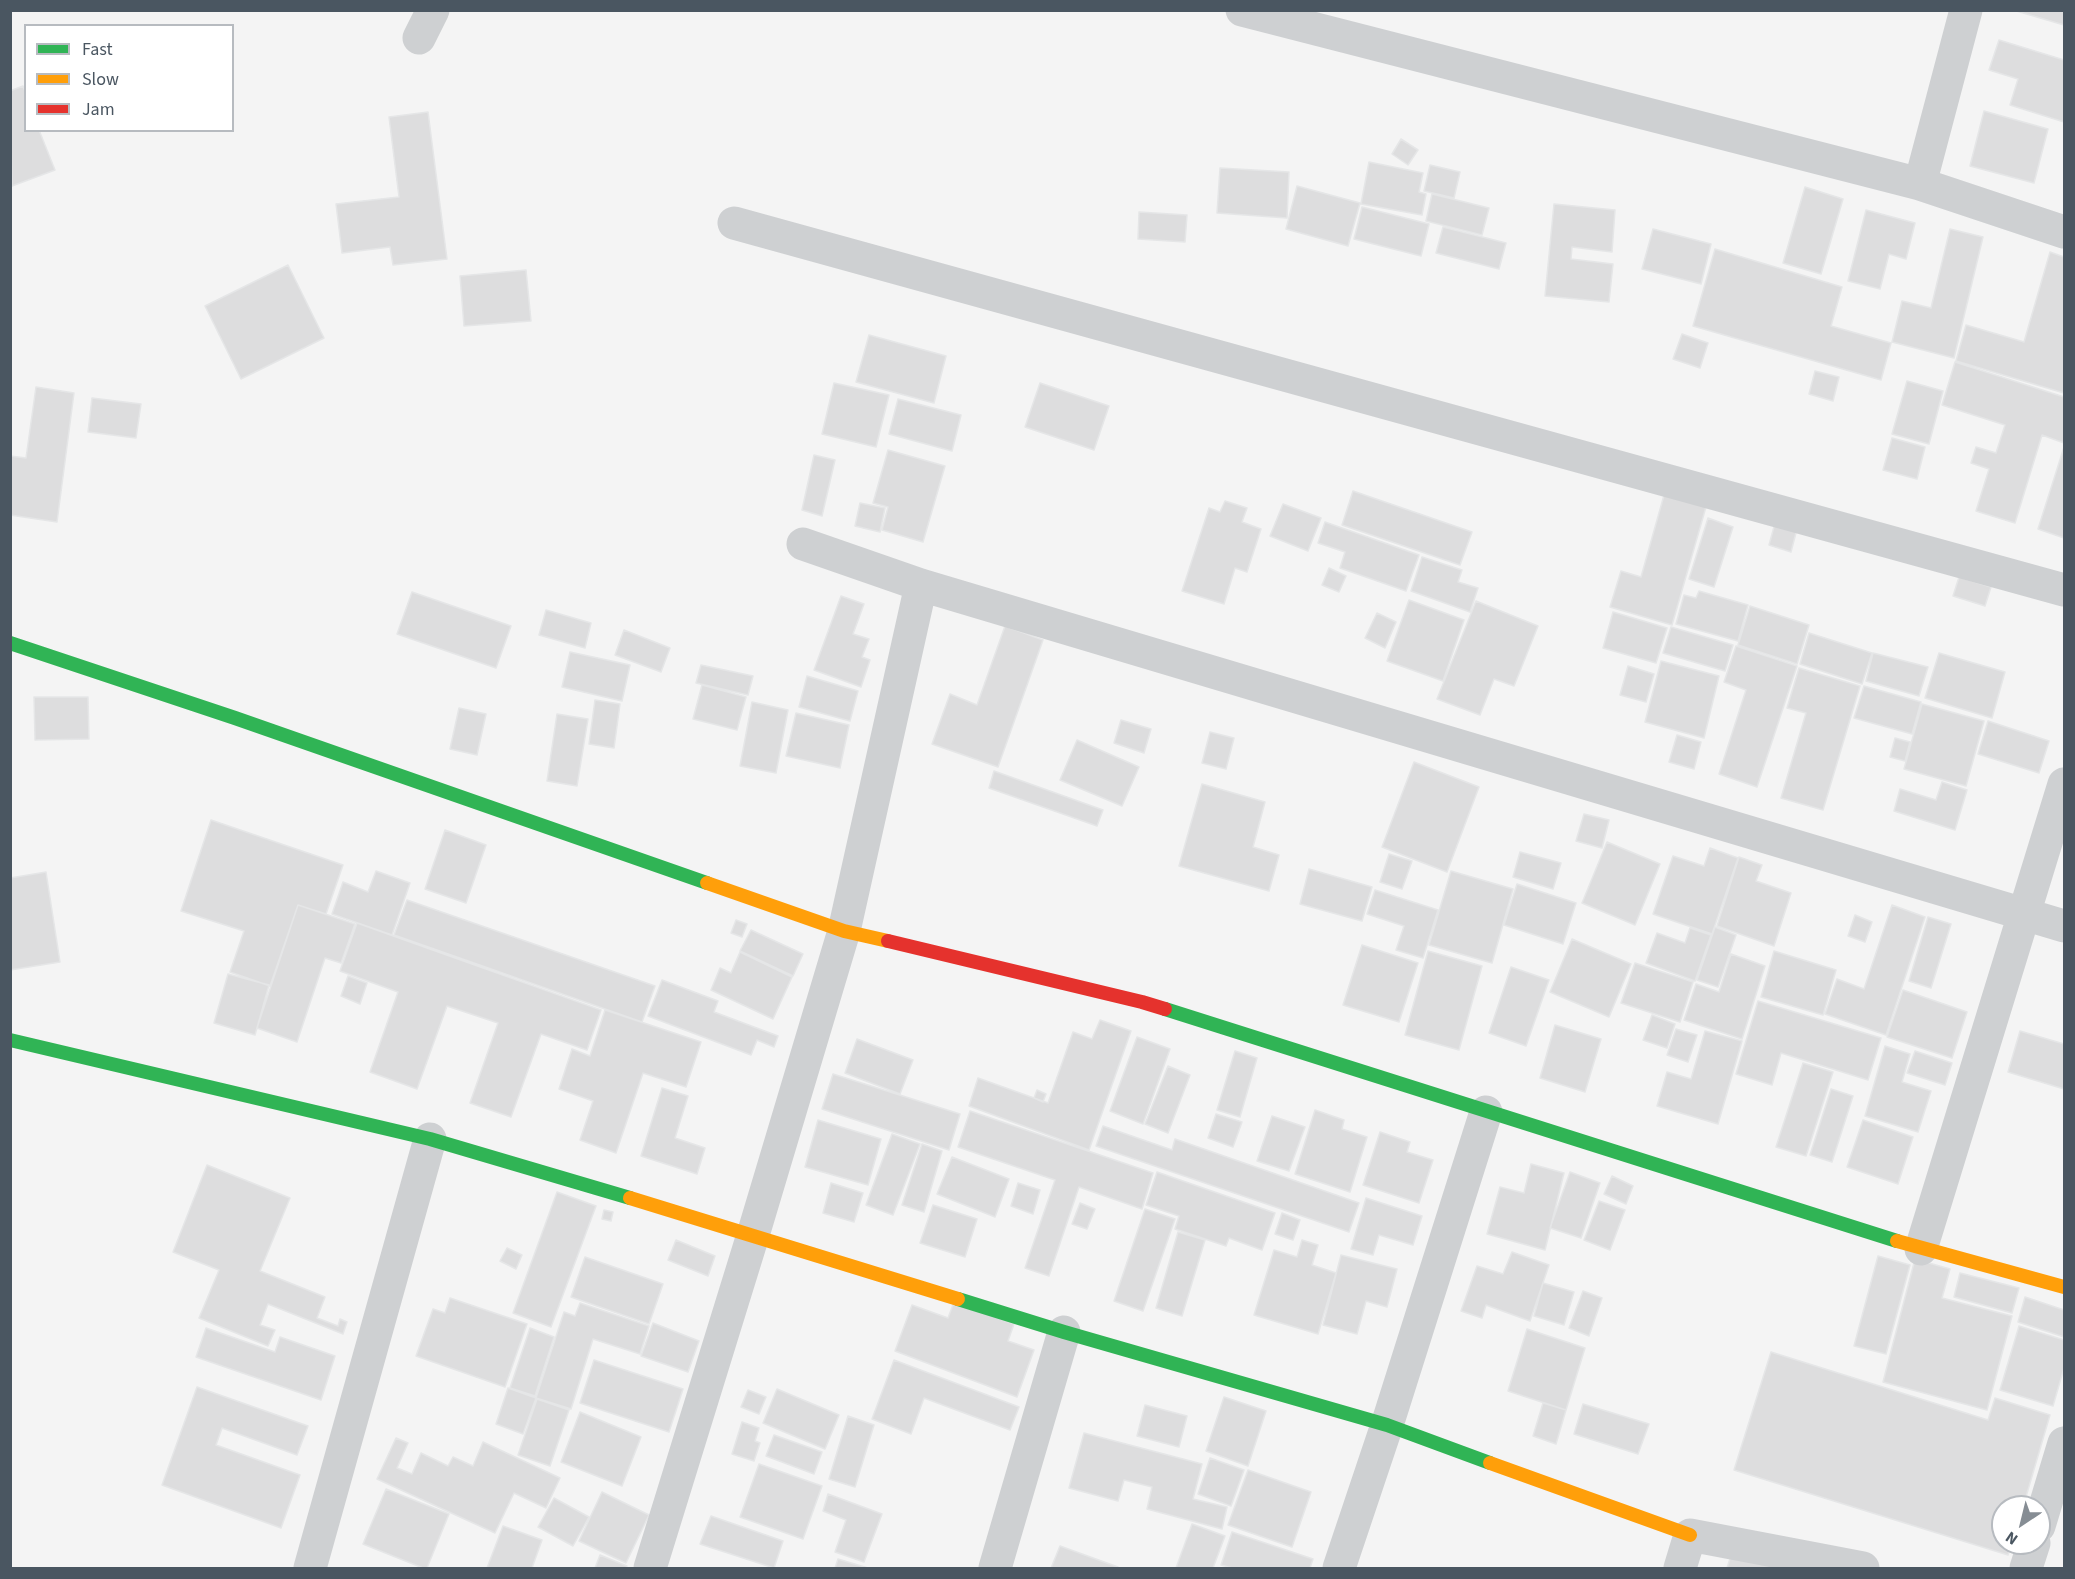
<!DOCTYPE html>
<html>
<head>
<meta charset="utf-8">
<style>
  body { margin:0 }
  #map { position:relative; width:2075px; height:1579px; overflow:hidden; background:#f4f4f4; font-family:"Source Sans 3",sans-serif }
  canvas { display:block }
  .frame { position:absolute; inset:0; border:12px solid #4a5661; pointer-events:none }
  .legend { position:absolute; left:24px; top:24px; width:210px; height:108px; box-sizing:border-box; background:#fff; border:2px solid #b7bbc0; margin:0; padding:8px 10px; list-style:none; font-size:18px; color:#4a5661 }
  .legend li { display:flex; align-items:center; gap:12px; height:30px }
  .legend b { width:30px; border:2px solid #b7bbc0 }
  .north { position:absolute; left:1991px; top:1495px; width:60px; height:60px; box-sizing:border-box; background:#fff; border:2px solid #b7bbc0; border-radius:50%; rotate:215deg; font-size:16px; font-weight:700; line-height:24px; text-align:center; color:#4a5661 }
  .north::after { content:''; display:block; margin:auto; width:21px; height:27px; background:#868d94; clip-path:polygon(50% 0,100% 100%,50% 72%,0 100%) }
</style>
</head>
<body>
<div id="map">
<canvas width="2075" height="1579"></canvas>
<div class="frame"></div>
<ul class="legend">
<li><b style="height:8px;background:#30b455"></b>Fast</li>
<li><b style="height:8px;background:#ff9f0a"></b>Slow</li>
<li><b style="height:8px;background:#e5322d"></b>Jam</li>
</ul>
<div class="north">N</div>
</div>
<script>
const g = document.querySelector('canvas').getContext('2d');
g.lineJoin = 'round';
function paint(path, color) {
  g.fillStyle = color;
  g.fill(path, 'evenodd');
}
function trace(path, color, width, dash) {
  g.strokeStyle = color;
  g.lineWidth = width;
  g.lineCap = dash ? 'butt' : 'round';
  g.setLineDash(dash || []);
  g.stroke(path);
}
const building = new Path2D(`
  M2013,10H2064V25Z
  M1999,40L2064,60V122L2010,105L2018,79L1989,70Z
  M23,86L26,94V130H39L55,170L12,186L10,91Z
  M1984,111L2048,129L2034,183L1970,166Z
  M428,112L447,259L393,265L390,247L342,253L336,204L399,197L389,117Z
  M1401,139L1418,150L1408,165L1392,154Z
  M1369,162L1423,173L1419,192L1426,194L1422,215L1361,204Z
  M1430,165L1460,172L1454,198L1424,191Z
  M1220,168L1289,172L1287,218L1217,213Z
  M1297,186L1360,203L1348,246L1286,229Z
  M1805,187L1843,199L1821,274L1783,263Z
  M1432,194L1489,208L1482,235L1426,221Z
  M1554,204L1615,210L1612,252L1572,247L1571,259L1613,264L1609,302L1545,296Z
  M1362,207L1429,224L1421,256L1354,239Z
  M1866,210L1915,223L1906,259L1889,254L1880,289L1848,281Z
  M1139,212L1187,215L1185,242L1138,239Z
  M1443,227L1506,243L1499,269L1436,253Z
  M1653,229L1711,244L1701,284L1642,269Z
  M1950,229L1983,237L1954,358L1892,342L1902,301L1931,308Z
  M1715,249L1842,287L1831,326L1891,343L1881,380L1693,326Z
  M2050,252L2064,257V393L1956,361L1966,325L2024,342Z
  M288,265L324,338L241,379L205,306Z
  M526,270L531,321L464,326L460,276Z
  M1682,334L1708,343L1700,368L1673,359Z
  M869,335L946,356L934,403L856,382Z
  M1955,362L2064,397V443L2042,435L2015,523L1976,511L1989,469L1971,463L1976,447L1996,453L2005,425L1942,405Z
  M1815,371L1839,377L1833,401L1809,394Z
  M1907,381L1943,391L1929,444L1892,434Z
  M834,383L889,395L876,447L822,434Z
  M1040,383L1109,406L1094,450L1025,427Z
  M36,387L74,393L57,522L10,515V456L26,458Z
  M92,398L141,404L136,438L88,432Z
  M898,399L961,415L952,451L889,434Z
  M1892,438L1925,447L1917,479L1883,470Z
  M2064,447V538L2038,529Z
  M888,450L945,466L923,542L882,530L888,507L873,503Z
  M814,455L835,460L822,516L802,510Z
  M1666,488L1708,500L1672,625L1610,607L1621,571L1641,577Z
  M1353,491L1472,532L1460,565L1342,525Z
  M1225,501L1247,508L1242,522L1261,529L1247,572L1235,568L1224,604L1182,591L1209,508L1220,512Z
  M860,503L885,508L880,532L855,526Z
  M1283,504L1321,518L1308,551L1270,536Z
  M1708,518L1733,527L1714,587L1689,579Z
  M1325,522L1419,555L1406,591L1340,568L1345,552L1318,543Z
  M1775,523L1797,529L1791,552L1769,545Z
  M1422,557L1462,570L1458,582L1478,588L1470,612L1411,591Z
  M1329,568L1346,576L1339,592L1322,585Z
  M1959,577L1991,587L1985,606L1953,596Z
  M1699,591L1748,605L1738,641L1676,624L1684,595L1696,598Z
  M412,592L511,626L496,668L397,634Z
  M841,596L864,604L853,634L869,639L862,657L870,660L861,687L814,670Z
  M1409,600L1464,620L1443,681L1387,661Z
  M1476,601L1538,626L1514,686L1494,679L1480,715L1437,699Z
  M1750,606L1809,625L1797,664L1738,645Z
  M546,610L591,623L585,648L539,635Z
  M1613,612L1667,628L1656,663L1603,648Z
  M1377,613L1396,622L1385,648L1365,638Z
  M1005,626L1043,640L998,767L932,744L950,694L977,705Z
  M1671,627L1733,645L1725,671L1663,653Z
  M624,630L670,648L661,672L615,655Z
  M1809,633L1872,653L1862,684L1800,664Z
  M1736,646L1797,666L1757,787L1719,774L1746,690L1724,682Z
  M570,652L630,665L622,701L562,687Z
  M1873,653L1928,667L1919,696L1866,681Z
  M1939,653L2005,672L1992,718L1925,698Z
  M1661,661L1719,676L1704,738L1645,722Z
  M701,665L753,676L748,695L696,683Z
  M1628,666L1654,674L1646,702L1620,695Z
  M1799,668L1860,686L1823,810L1781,798L1806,713L1787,708Z
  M807,676L858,691L850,721L799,707Z
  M702,685L746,697L737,730L693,719Z
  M1864,686L1921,702L1912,734L1854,718Z
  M34,697H88L89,739L35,740Z
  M595,700L620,704L614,748L589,744Z
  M752,702L788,710L776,773L740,766Z
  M1922,704L1984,721L1966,786L1904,769Z
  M459,708L486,714L477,755L450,749Z
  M796,713L849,725L840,768L786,756Z
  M557,714L588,719L577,786L547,781Z
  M1121,720L1151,729L1144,753L1114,743Z
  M1988,721L2049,741L2039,773L1978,754Z
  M1210,732L1234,738L1226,769L1202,763Z
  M1677,735L1701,742L1694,769L1669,762Z
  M1895,738L1910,742L1905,761L1890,757Z
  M1077,740L1139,767L1122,806L1060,780Z
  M1414,762L1479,787L1447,872L1382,847Z
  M994,771L1103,810L1097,826L989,788Z
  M1942,782L1967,790L1955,830L1894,811L1900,789L1936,800Z
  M1202,784L1265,802L1253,847L1279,855L1269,891L1179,866Z
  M1584,814L1609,820L1602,848L1576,841Z
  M211,820L343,865L326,914L298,905L270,986L230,972L244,931L181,911Z
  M445,830L486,845L466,903L425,889Z
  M1607,842L1660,864L1635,925L1582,903Z
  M1710,848L1738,858L1712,934L1653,914L1673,856L1704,866Z
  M1520,852L1561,863L1553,889L1513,877Z
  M1389,854L1412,861L1402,889L1380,882Z
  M1739,857L1762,865L1756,881L1791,893L1774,946L1717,926Z
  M1309,869L1372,887L1362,921L1300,904Z
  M376,871L410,883L392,935L332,914L343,882L368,892Z
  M1451,871L1513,889L1492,963L1429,945Z
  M46,872L60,962L10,970V878Z
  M1517,884L1576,903L1563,944L1504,925Z
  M1375,890L1438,910L1423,958L1396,950L1404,926L1367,914Z
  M407,900L655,986L642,1022L394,935Z
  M298,905L355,924L341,963L325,958L297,1042L257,1028Z
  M1892,905L1925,917L1886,1035L1825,1014L1837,979L1864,989Z
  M1855,915L1872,922L1865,942L1848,936Z
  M1928,917L1951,924L1931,988L1909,981Z
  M736,920L747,924L742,937L731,933Z
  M357,923L601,1010L587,1050L541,1034L511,1117L470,1103L498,1023L447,1006L417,1089L370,1072L398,992L340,971Z
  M1715,927L1736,935L1718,987L1697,980Z
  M1690,928L1711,935L1695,981L1646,963L1657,933L1685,943Z
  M751,930L803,954L793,976L740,951Z
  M1572,939L1631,964L1609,1017L1550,992Z
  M1362,945L1418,963L1399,1022L1343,1005Z
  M1428,951L1482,966L1459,1050L1405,1035Z
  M1774,951L1836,970L1823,1015L1761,997Z
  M740,952L792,977L773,1019L711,990L720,968L731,973Z
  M1731,954L1765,966L1742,1039L1684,1020L1696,984L1719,992Z
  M1635,963L1693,982L1680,1022L1621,1003Z
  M1511,967L1549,980L1526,1046L1489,1033Z
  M228,974L269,985L255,1035L214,1023Z
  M348,976L367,983L360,1004L341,996Z
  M662,980L718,1001L714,1012L778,1036L774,1047L757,1040L751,1055L648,1016Z
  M1903,990L1967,1012L1952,1058L1887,1037Z
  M1758,1001L1881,1038L1868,1080L1781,1053L1772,1085L1736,1074Z
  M605,1010L701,1042L686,1087L643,1073L616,1153L580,1140L593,1101L559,1089L572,1049L590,1056Z
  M1652,1015L1675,1024L1667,1048L1643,1040Z
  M1100,1020L1131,1031L1089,1150L969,1106L978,1078L1048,1103L1073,1032L1092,1039Z
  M1555,1025L1601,1039L1585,1092L1540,1078Z
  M1676,1029L1697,1035L1688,1062L1667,1055Z
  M1705,1031L1742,1041L1718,1124L1657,1106L1667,1072L1691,1079Z
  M2020,1031L2064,1044V1089L2008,1072Z
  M1137,1037L1170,1049L1143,1124L1110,1111Z
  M857,1039L913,1060L900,1094L845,1073Z
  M1885,1046L1910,1054L1902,1082L1931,1091L1918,1132L1865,1116Z
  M1235,1051L1257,1058L1240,1117L1217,1110Z
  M1915,1051L1952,1063L1945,1085L1907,1073Z
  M1803,1063L1833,1072L1806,1156L1776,1147Z
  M1168,1066L1190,1075L1168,1133L1145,1124Z
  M833,1074L960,1114L949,1150L822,1109Z
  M662,1088L688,1096L675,1138L705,1148L697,1174L641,1156Z
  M1831,1089L1853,1096L1832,1162L1810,1155Z
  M1037,1090L1046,1094L1043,1102L1034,1098Z
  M1315,1110L1344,1120L1342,1129L1367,1137L1350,1192L1295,1174Z
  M970,1111L1153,1173L1142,1209L1079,1187L1049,1276L1025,1268L1055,1180L958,1147Z
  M1216,1114L1242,1122L1233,1147L1208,1138Z
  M1272,1116L1305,1127L1289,1171L1257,1161Z
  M818,1120L881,1139L868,1185L805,1167Z
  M1863,1120L1913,1137L1898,1184L1847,1167Z
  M1103,1126L1172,1150L1175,1139L1359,1203L1349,1232L1096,1146Z
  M1380,1132L1410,1142L1407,1152L1433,1160L1419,1203L1363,1185Z
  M892,1134L920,1144L893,1215L866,1205Z
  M922,1144L942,1151L924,1212L902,1205Z
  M952,1157L1009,1179L995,1217L937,1194Z
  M1531,1164L1564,1173L1545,1250L1487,1234L1500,1187L1524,1193Z
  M207,1165L290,1198L260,1271L325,1297L317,1318L338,1326L340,1319L347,1322L343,1334L268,1304L260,1325L275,1330L268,1346L199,1318L219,1270L173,1252Z
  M1157,1172L1275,1213L1262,1250L1229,1238L1226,1246L1175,1229L1179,1216L1146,1205Z
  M1570,1172L1600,1183L1581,1238L1550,1228Z
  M1612,1176L1633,1186L1626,1204L1604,1194Z
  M831,1183L863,1193L854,1222L823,1213Z
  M1018,1183L1040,1190L1033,1214L1011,1206Z
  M557,1192L596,1206L551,1327L513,1313Z
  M1366,1198L1422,1216L1413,1245L1379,1235L1373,1255L1351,1249Z
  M1599,1201L1625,1210L1610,1250L1584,1240Z
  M1080,1203L1095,1209L1087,1229L1072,1224Z
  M933,1205L977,1219L965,1257L920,1243Z
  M1145,1209L1175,1219L1143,1311L1114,1301Z
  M604,1210L613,1212L611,1221L602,1219Z
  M1282,1213L1300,1220L1293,1240L1275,1234Z
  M1178,1232L1205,1240L1182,1316L1156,1308Z
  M676,1240L715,1256L708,1276L668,1260Z
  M1302,1240L1318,1245L1312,1265L1336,1273L1318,1334L1254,1315L1274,1250L1297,1257Z
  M507,1248L522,1255L516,1269L500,1261Z
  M1512,1252L1549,1265L1530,1321L1486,1305L1482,1318L1461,1311L1477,1266L1503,1274Z
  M1341,1255L1397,1269L1387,1307L1366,1301L1357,1334L1323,1325Z
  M1878,1256L1910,1265L1886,1354L1854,1346Z
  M585,1257L663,1284L649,1324L571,1297Z
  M1915,1259L1950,1269L1942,1298L2012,1316L1987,1410L1883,1382Z
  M1960,1273L2019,1288L2012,1313L1954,1297Z
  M1543,1283L1574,1292L1564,1325L1534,1316Z
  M1583,1291L1602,1298L1589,1336L1569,1328Z
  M2025,1297L2064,1310V1337L2018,1322Z
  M450,1298L527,1324L505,1387L416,1356L433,1309L445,1313Z
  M954,1302L1014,1324L1008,1341L1034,1350L1017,1397L895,1351L912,1305L948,1318Z
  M580,1303L649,1326L640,1354L593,1339L571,1409L536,1398L564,1312L575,1316Z
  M653,1323L699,1341L688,1372L641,1356Z
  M2019,1326L2064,1340V1368L2053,1406L2000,1390Z
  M206,1328L275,1352L280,1337L335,1356L321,1400L196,1357Z
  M530,1328L554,1337L535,1396L510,1388Z
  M1527,1329L1585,1348L1566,1410L1508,1391Z
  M1771,1352L1988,1420L1995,1398L2050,1415L2023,1507H2003V1543H2012L2008,1555L1734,1470Z
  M594,1360L683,1389L669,1432L580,1403Z
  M894,1360L1019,1407L1010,1430L924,1398L911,1434L872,1419Z
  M197,1387L308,1426L297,1455L222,1428L216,1445L300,1475L281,1528L162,1485Z
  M508,1388L536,1398L523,1434L496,1424Z
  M777,1389L839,1415L825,1449L763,1423Z
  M748,1390L766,1397L759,1414L741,1407Z
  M1224,1397L1266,1411L1248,1466L1206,1451Z
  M537,1399L569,1410L550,1466L518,1455Z
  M1543,1403L1566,1410L1556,1444L1533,1436Z
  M1583,1404L1649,1424L1638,1454L1574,1434Z
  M1145,1405L1187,1416L1179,1447L1137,1436Z
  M580,1412L641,1437L622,1486L561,1462Z
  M848,1416L874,1425L855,1487L829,1479Z
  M742,1422L759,1428L755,1441L760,1443L754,1461L732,1454Z
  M1084,1433L1202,1464L1193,1499L1227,1507L1222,1529L1147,1509L1152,1487L1124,1480L1118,1501L1069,1488Z
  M774,1435L822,1452L814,1474L766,1456Z
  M396,1438L408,1443L397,1468L412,1474L421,1453L448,1466L453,1457L473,1466L483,1442L560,1478L546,1508L514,1493L495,1533L377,1479Z
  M1210,1458L1244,1470L1231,1506L1198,1494Z
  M759,1464L822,1486L803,1539L740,1517Z
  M1248,1470L1311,1492L1292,1547L1228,1525Z
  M386,1489L449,1514L427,1568H423L363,1544Z
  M602,1492L649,1515L626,1563L579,1541Z
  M828,1494L882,1514L864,1562L835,1552L846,1520L823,1511Z
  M554,1498L589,1517L573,1546L538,1527Z
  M711,1516L783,1541L774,1568L700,1544Z
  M1192,1524L1225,1536L1213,1568H1176Z
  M503,1526L542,1540L532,1568H487Z
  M1232,1532L1313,1559L1310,1568H1232L1221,1565Z
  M1060,1546L1118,1567L1117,1568H1051Z
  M1733,1549L1773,1559L1770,1568H1727Z
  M600,1555L627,1566L626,1568H595Z
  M838,1559L868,1568H835Z`);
const street = new Path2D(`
  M1242,10L1920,184L2064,232
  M419,38L433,10
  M1920,184L1966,10
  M734,223L2064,590
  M803,544L921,585L2064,926
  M1921,1249L2064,784
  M2039,1526L2064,1443
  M310,1568L430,1139
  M650,1568L753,1235L844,931L921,585
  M995,1568L1064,1332
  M1339,1568L1387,1425L1486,1112
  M1680,1568L1690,1535L1863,1568
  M2026,1568L2034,1543`);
const fast = new Path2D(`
  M10,643L235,718L707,883
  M1165,1009L1897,1241
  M10,1040L430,1139L630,1198
  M958,1299L1064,1332L1387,1425L1490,1463`);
const slow = new Path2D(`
  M707,883L844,931L888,941
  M630,1198L958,1299
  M1897,1241L2064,1287
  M1490,1463L1690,1535`);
const jam = new Path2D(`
  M888,941L1142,1002L1165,1009`);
paint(building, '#ddddde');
trace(building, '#e5e6e7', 1.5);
trace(street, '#ced0d2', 33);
trace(fast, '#30b455', 14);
trace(slow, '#ff9f0a', 14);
trace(jam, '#e5322d', 14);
</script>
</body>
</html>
